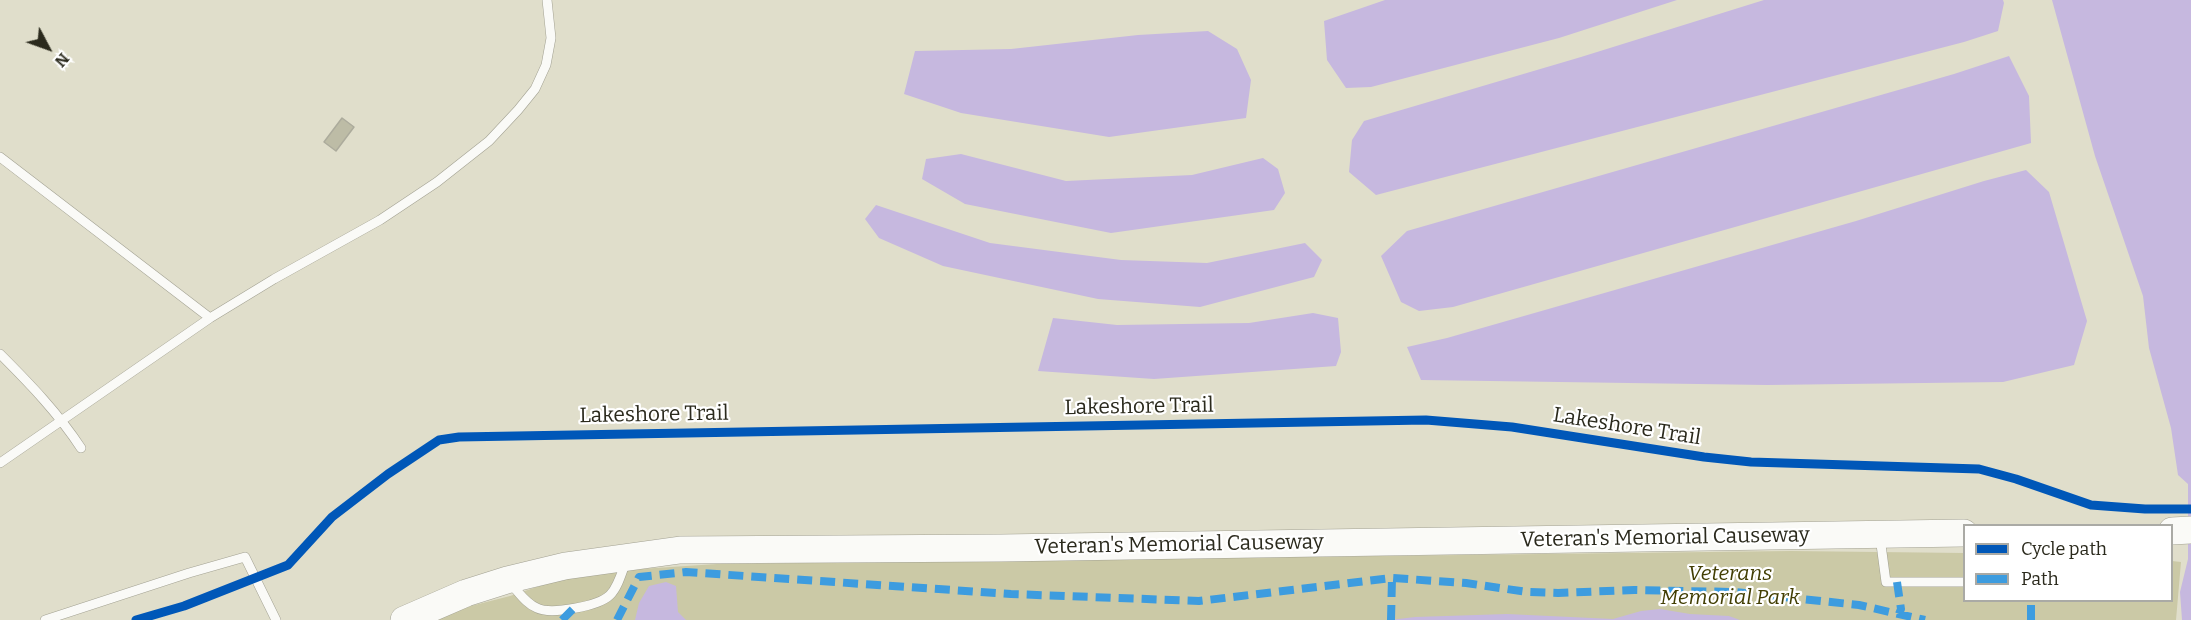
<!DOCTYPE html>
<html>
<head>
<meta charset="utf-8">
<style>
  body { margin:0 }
  #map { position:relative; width:2191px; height:620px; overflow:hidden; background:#e0decb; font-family:Bitter,serif }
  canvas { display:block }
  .legend { position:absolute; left:1963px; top:524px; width:210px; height:78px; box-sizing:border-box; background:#fff; border:2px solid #aaaaa5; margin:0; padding:8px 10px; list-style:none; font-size:18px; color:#2b2a1d }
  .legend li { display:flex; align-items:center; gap:12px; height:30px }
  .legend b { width:30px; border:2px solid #aaaaa5 }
  .north { position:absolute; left:18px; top:18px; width:60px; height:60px; -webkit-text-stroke:4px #fff; paint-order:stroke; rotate:131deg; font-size:16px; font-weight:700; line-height:24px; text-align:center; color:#2b2a1d }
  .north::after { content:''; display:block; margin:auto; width:21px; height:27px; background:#2b2a1d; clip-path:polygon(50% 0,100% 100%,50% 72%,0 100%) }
</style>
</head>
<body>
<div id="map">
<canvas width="2191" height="620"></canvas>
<ul class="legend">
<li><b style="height:8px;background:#0057b8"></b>Cycle path</li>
<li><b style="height:8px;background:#3d9cdf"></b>Path</li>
</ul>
<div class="north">N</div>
</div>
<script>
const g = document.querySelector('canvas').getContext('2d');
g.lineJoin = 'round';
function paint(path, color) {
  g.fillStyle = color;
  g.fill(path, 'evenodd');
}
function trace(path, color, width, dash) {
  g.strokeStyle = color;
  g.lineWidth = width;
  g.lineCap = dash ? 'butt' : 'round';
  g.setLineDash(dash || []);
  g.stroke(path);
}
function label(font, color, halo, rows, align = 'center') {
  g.font = font + ' Bitter,serif';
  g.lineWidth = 4.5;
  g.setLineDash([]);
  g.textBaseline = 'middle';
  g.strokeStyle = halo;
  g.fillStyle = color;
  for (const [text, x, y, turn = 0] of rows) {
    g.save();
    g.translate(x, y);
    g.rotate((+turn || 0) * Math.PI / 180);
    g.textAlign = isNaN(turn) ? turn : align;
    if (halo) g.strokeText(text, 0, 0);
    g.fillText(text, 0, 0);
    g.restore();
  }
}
const green = new Path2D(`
  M1791,551L1964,553V600H2172V561L2181,562L2176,620H436L463,608L510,596L578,573L717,564Z`);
const water = new Path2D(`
  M1385,0H1677L1559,38L1371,87L1346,88L1327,60L1324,21Z
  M1764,0H2003L2004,3L1998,31L1964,42L1376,195L1349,172L1352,140L1364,121L1581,57Z
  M2052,0H2191V620H2182L2180,592L2188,559V484L2178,475L2171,428L2149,348L2143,296L2095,156Z
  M1208,31L1237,49L1251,80L1246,118L1109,137L961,113L904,94L915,51L1011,49L1138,35Z
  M2009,56L2029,96L2031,143L1453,307L1419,311L1401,302L1381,256L1407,231L1954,74Z
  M961,154L1066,181L1192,175L1263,158L1278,169L1285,193L1274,210L1111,233L965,204L922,179L926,159Z
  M2026,170L2049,192L2087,321L2074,365L2003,382L1767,385L1421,380L1407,347L1447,338L1856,221L1984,181Z
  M876,205L990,243L1121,260L1207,263L1305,243L1322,260L1314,277L1200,307L1098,299L943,266L879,238L865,219Z
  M1313,313L1338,318L1341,352L1336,366L1154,379L1038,371L1053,318L1117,325L1249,323Z
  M666,582L676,586L678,612L686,620H635L639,603L649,586Z
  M1660,609L1690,614L1729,616L1740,620H1390L1415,617L1507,614L1613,619L1641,611Z`);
const building = new Path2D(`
  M342,118L354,127L336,151L324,142Z`);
const service = new Path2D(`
  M0,157L210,318
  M0,354C30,384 58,413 81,448
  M0,463L210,318L274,279L380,220L437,182L489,141L518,110L535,89L546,65L551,38L547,0
  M1880,537L1886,582H1964
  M510,583C518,591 526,604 537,608C551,615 599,606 610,595C618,587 622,572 626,561
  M45,620L189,573L245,557L276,620`);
const primary = new Path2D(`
  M2172,531L2191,530
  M404,620L466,593L507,580L565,566L680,550L1001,548L1964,533`);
const quiet = new Path2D(`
  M1897,582L1901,609L1899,614
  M562,620L574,608
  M617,620L639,577L686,572L1011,594L1199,601L1392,578L1466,583L1527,592L1558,593L1634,590L1735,592L1859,605L1925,620
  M1391,620L1392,578
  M2031,620V600`);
const cycleway = new Path2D(`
  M136,620L184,606L288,565L332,517L388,474L439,440L459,437L1426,420L1512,427L1704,457L1751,462L1979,469L2016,479L2091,505L2145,509H2191`);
const streetNames = [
  ["Lakeshore Trail",1139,407,-1],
  ["Lakeshore Trail",654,415,-1],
  ["Lakeshore Trail",1627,427,9],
  ["Veteran's Memorial Causeway",1665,538,-1],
  ["Veteran's Memorial Causeway",1179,545,-1]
];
const parkNames = [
  ["Veterans",1730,574],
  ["Memorial Park",1730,598]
];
paint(green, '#cbc9a6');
paint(water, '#c6b8df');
paint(building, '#bdbca6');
trace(building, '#acab9c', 1.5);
trace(service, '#a2a192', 10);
trace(primary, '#a2a192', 28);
trace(service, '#fafaf7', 9);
trace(primary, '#fafaf7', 27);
trace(quiet, '#3d9cdf', 8, [15, 8]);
trace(cycleway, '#0057b8', 9);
label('21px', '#2b2a1d', '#fff', streetNames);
label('italic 21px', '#423e03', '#fff', parkNames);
</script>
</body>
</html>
